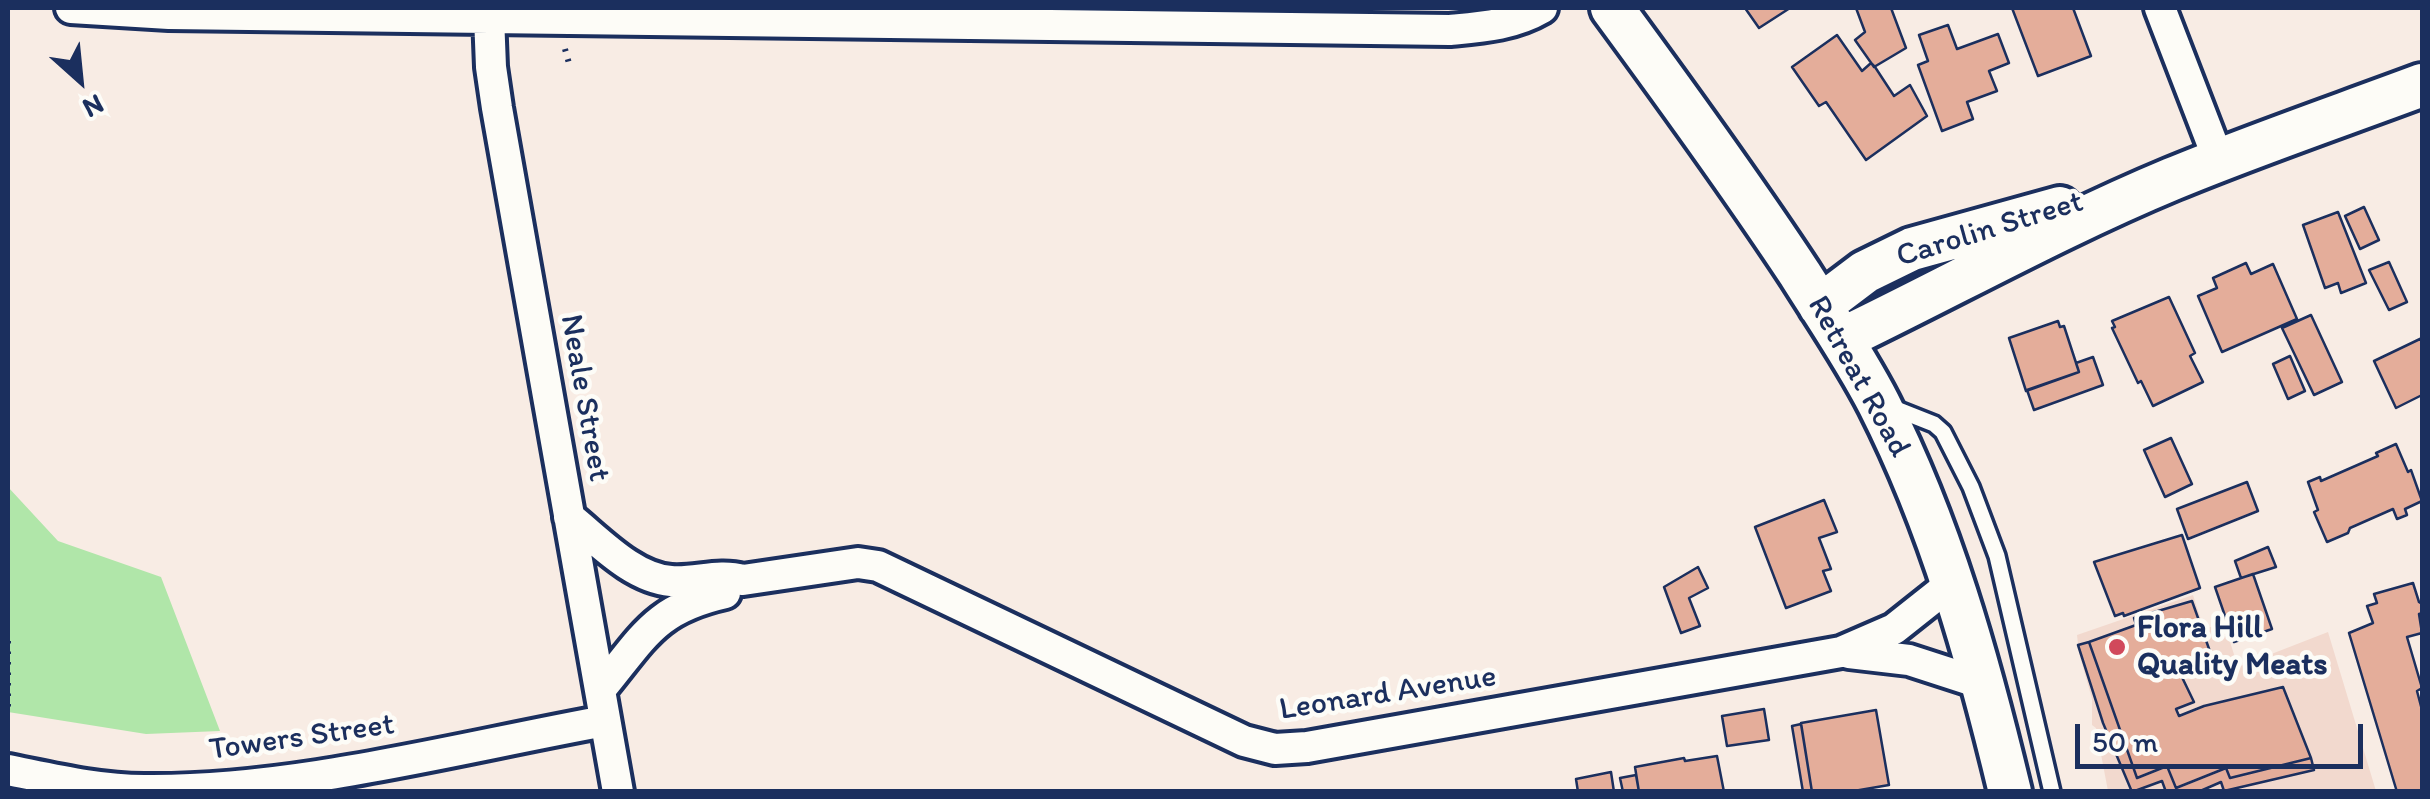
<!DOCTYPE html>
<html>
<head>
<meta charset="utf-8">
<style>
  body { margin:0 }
  #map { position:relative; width:2430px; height:799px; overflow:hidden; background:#f8ece4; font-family:Itim,sans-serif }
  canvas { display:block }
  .frame { position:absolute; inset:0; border:10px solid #1b2f5e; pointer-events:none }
  .north { position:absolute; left:30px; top:30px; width:100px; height:100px; -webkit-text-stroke:8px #fdfcf7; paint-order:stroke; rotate:153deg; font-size:28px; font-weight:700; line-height:40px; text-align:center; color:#1b2f5e }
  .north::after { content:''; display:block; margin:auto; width:35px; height:45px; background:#1b2f5e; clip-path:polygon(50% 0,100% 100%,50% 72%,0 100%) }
  .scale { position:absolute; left:2075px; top:724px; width:288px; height:45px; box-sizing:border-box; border:5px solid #1b2f5e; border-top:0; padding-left:12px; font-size:30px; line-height:35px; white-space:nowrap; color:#1b2f5e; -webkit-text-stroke:8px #fdfcf7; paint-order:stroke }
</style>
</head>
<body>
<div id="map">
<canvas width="2430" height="799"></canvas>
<div class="frame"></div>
<div class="north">N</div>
<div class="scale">50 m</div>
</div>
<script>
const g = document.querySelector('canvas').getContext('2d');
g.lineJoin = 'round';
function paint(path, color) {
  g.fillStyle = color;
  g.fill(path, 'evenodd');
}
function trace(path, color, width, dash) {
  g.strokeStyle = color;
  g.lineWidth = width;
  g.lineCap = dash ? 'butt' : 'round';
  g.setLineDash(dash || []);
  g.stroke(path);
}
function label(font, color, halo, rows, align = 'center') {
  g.font = font + ' Itim,sans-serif';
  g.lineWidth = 9;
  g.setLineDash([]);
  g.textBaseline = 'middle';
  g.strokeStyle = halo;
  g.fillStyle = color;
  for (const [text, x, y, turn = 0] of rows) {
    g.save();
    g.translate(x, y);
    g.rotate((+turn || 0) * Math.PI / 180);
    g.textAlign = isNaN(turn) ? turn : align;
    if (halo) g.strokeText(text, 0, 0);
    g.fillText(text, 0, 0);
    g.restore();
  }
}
const built = new Path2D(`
  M2193,595L2204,629L2224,623L2238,667L2328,632L2376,791H2108L2096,728L2092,725V699L2079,653L2077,635Z`);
const green = new Path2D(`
  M8,487L58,541L161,577L220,731L146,734L8,712Z`);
const building = new Path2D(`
  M1745,8H1790L1759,28Z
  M1856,8H1891L1906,48L1874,67L1855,40L1865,32Z
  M2012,8H2073L2091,56L2038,76Z
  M1948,25L1957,49L1998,34L2009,63L1989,71L1997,91L1967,102L1973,119L1942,131L1918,65L1928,61L1919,35Z
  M1837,35L1862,71L1871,63L1875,67L1894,96L1910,85L1927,116L1866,160L1826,102L1819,106L1792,67Z
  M2364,207L2379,240L2360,249L2345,216Z
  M2338,212L2366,283L2341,293L2338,283L2325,288L2303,225Z
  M2389,262L2407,302L2389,310L2369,270Z
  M2246,263L2251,274L2273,264L2297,319L2222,352L2198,296L2217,288L2213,278Z
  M2169,297L2195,353L2190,356L2203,382L2153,406L2141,381L2138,383L2112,328L2115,327L2112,321Z
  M2311,315L2342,382L2314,395L2282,328Z
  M2058,321L2060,327L2064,326L2079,372L2026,391L2009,338Z
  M2422,338V395L2396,408L2374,361Z
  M2290,356L2305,391L2288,399L2273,364Z
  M2093,357L2103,385L2034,410L2027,390L2079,372L2076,363Z
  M2171,438L2192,484L2165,497L2144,450Z
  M2396,444L2408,472L2411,470L2422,501L2405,509L2407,515L2397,519L2393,509L2350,528L2348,533L2327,542L2314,512L2318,510L2308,482L2320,477L2321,481L2378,456L2376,453Z
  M2247,482L2258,511L2188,539L2177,509Z
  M1824,500L1837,532L1819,538L1831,569L1823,571L1831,591L1786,608L1755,527Z
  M2182,535L2200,588L2124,616L2123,613L2115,616L2094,562Z
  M2268,547L2276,567L2241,578L2235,561Z
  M1698,567L1708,588L1689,598L1700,626L1681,633L1664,587Z
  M2253,574L2272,629L2234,642L2215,587Z
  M2413,583L2419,602L2422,604V613L2419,614L2422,633L2407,637L2422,688L2417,691L2422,710V792H2397L2349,633L2373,623L2367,606L2377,603L2374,594Z
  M2192,601L2213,660L2179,671L2194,702L2176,709L2179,716L2204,706L2283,687L2311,758L2230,778L2226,768L2176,788L2167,766L2137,778L2089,642L2136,625L2134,618Z
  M2089,642L2137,778L2167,766L2176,788L2226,768L2230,778L2311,758L2314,770L2224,791L2221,782L2198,792H2166L2162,781L2132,792L2103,723L2078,645Z
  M1764,709L1769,740L1727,746L1722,716Z
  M1876,710L1889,785L1848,792H1812L1801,723Z
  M1801,724L1812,792H1803L1792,726Z
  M1717,756L1724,792H1639L1635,767L1684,758L1685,761Z
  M1611,772L1614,792H1578L1576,779Z
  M1636,775L1639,792H1623L1620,778Z`);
const path = new Path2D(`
  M565,49L570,67
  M8,641V711`);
const lane = new Path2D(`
  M1891,407L1934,424L1943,432L1971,487L1997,556L2052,792`);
const street = new Path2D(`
  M71,8L169,14L1450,30C1482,27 1513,25 1542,8
  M2160,8L2219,161
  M489,16L491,67L497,108L618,792
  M569,517C598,540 632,578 671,581C696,583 718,573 743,580L858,563L878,566L1244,741L1275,749L1307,747L1841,652L1894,629L1952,583
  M1849,653L1909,660L1983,684
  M600,690C644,637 654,609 725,593
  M8,770C53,779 98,790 144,790C294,792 457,748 605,721`);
const secondary = new Path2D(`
  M1612,8C1676,95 1740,183 1800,274C1827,317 1856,359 1879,404C1941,526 1978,659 2010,792
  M1820,306L1865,272L1912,249L2060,208
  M1842,339C1952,286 2059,226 2172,179C2254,145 2339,116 2422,85`);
const markers = [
  [2117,647,10,"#d1495b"]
];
const streetNames = [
  ["Carolin Street",1990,230,-17],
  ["Retreat Road",1858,377,61],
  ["Neale Street",584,398,80],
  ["Leonard Avenue",1388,694,-9],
  ["Towers Street",302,738,-8]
];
const poiNames = [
  ["Flora Hill",2137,629],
  ["Quality Meats",2137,666]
];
paint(built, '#f2d9ce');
paint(green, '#b0e6a9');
paint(building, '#e4ad9a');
trace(building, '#1b2f5e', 2.5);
trace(lane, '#1b2f5e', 22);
trace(street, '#1b2f5e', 38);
trace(secondary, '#1b2f5e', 50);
trace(path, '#1b2f5e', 6, [2.5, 8]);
trace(lane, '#fdfcf7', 15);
trace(street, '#fdfcf7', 30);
trace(secondary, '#fdfcf7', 42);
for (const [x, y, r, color] of markers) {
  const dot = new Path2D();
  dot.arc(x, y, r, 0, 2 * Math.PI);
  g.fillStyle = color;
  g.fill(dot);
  trace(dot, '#fdfcf7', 4);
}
label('32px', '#1b2f5e', '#fdfcf7', streetNames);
label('bold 32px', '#1b2f5e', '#fdfcf7', poiNames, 'left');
</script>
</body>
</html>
